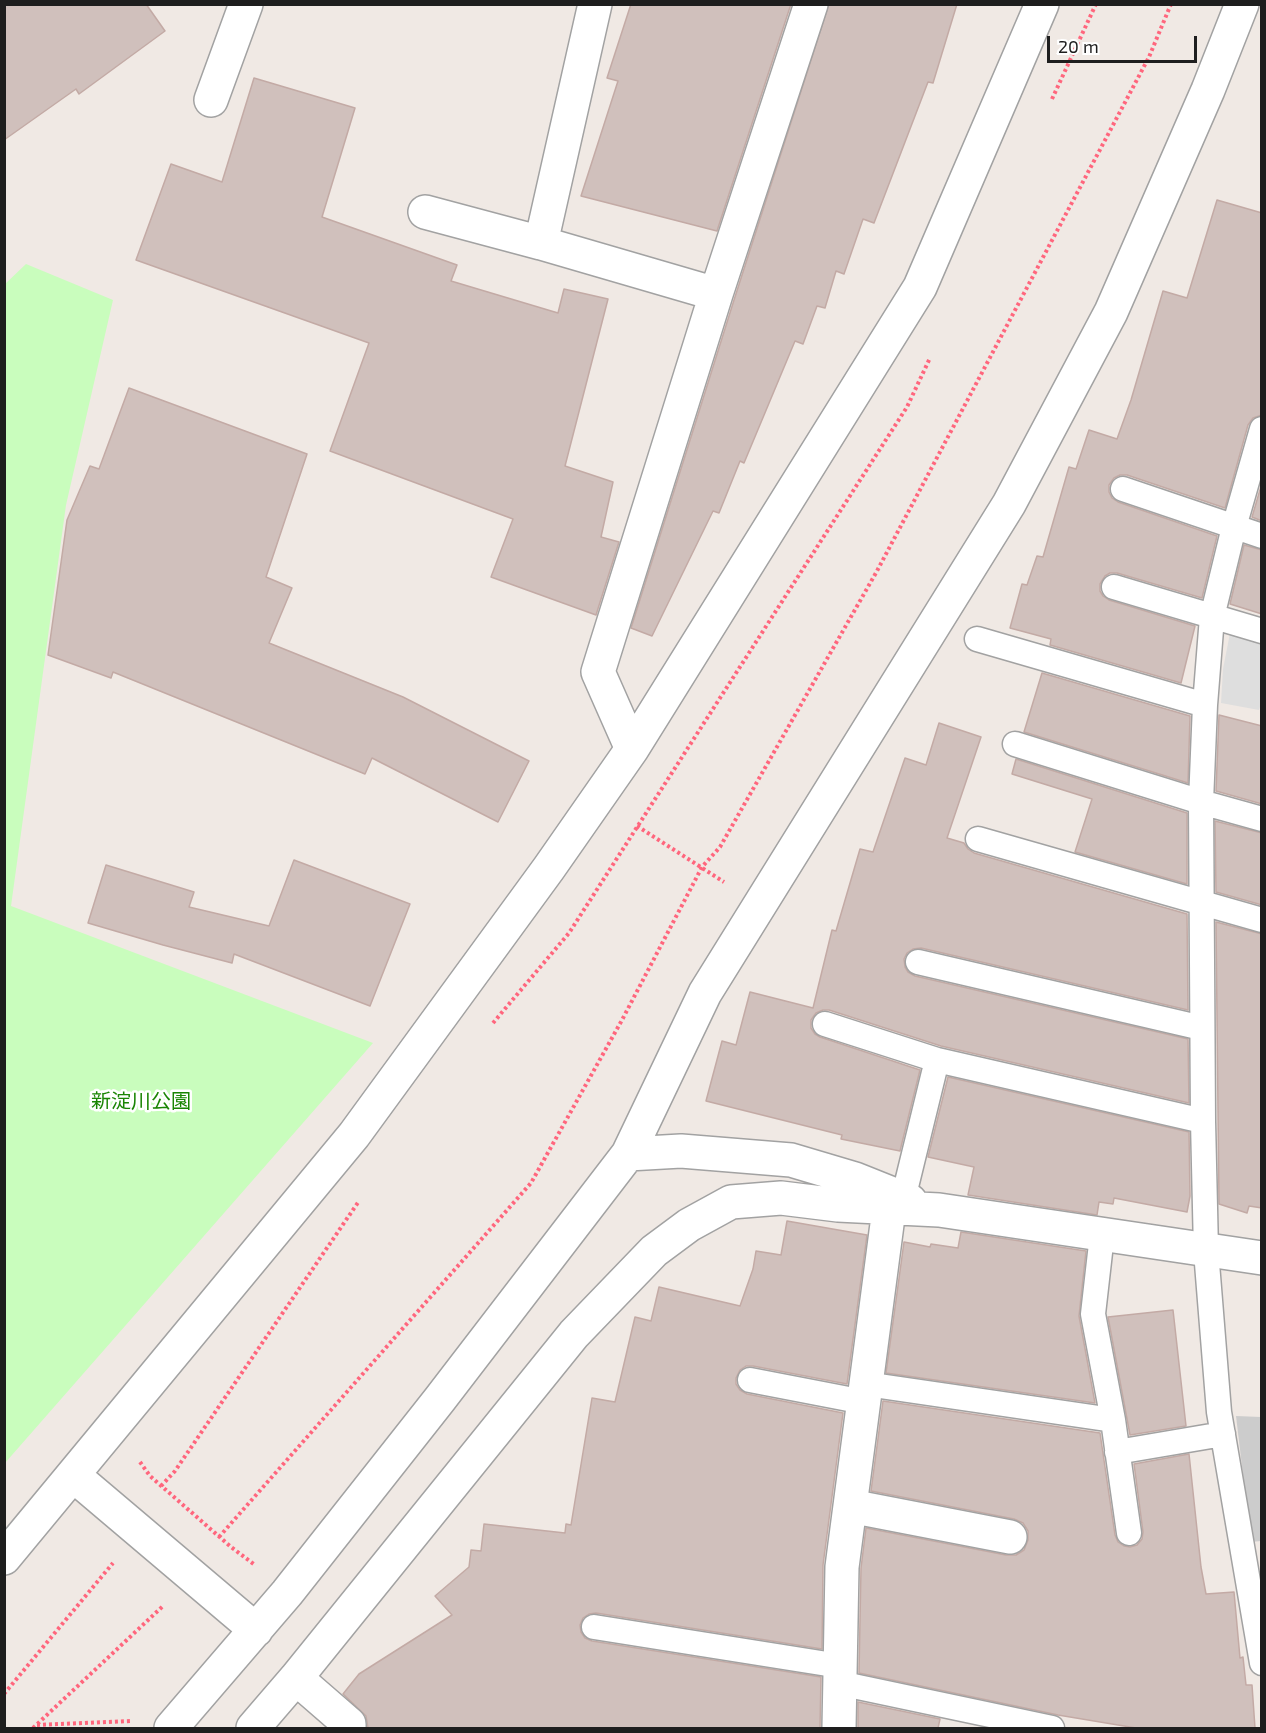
<!DOCTYPE html>
<html>
<head>
<meta charset="utf-8">
<style>
  body { margin:0 }
  #map { position:relative; width:1266px; height:1733px; overflow:hidden; background:#f0e9e4; font-family:"Exo 2",sans-serif }
  canvas { display:block }
  .frame { position:absolute; inset:0; border:6px solid #1e1e1e; pointer-events:none }
  .scale { position:absolute; left:1047px; top:36px; width:150px; height:27px; box-sizing:border-box; border:3px solid #1e1e1e; border-top:0; padding-left:8px; font-size:18px; line-height:21px; white-space:nowrap; color:#1e1e1e; -webkit-text-stroke:4px #fff; paint-order:stroke }
</style>
</head>
<body>
<div id="map">
<canvas width="1266" height="1733"></canvas>
<div class="frame"></div>
<div class="scale">20 m</div>
</div>
<script>
const g = document.querySelector('canvas').getContext('2d');
g.lineJoin = 'round';
function paint(path, color) {
  g.fillStyle = color;
  g.fill(path, 'evenodd');
}
function trace(path, color, width, dash) {
  g.strokeStyle = color;
  g.lineWidth = width;
  g.lineCap = dash ? 'butt' : 'round';
  g.setLineDash(dash || []);
  g.stroke(path);
}
function label(font, color, halo, rows, align = 'center') {
  g.font = font + ' "Exo 2","Noto Sans JP",sans-serif';
  g.lineWidth = 5;
  g.setLineDash([]);
  g.textBaseline = 'middle';
  g.strokeStyle = halo;
  g.fillStyle = color;
  for (const [text, x, y, turn = 0] of rows) {
    g.save();
    g.translate(x, y);
    g.rotate((+turn || 0) * Math.PI / 180);
    g.textAlign = isNaN(turn) ? turn : align;
    if (halo) g.strokeText(text, 0, 0);
    g.fillText(text, 0, 0);
    g.restore();
  }
}
const religious = new Path2D(`
  M1236,1416L1261,1417V1541L1251,1542Z`);
const park = new Path2D(`
  M26,264L113,300L66,505L11,906L373,1043L5,1463L4,285Z`);
const parking = new Path2D(`
  M1231,628L1261,636L1262,701L1259,710L1221,703L1223,669Z`);
const building = new Path2D(`
  M4,4H146L165,31L79,94L76,89L4,140Z
  M631,4H791L717,231L581,196L618,81L607,78Z
  M829,4H957L933,83L928,82L874,223L863,219L844,274L836,271L825,308L817,306L803,344L795,341L744,463L740,461L719,513L713,511L652,636L631,628L734,300Z
  M254,78L355,108L322,217L457,265L451,281L558,313L564,289L608,299L565,466L613,482L601,537L619,542L596,615L491,577L513,519L330,451L369,343L136,260L171,164L222,182Z
  M1217,200L1262,213V415L1253,418L1248,425L1225,508L1127,475H1120L1114,478L1109,485V492L1112,498L1118,502L1217,536L1202,598L1117,573H1110L1105,576L1100,584V591L1103,596L1109,600L1195,626L1181,683L1050,645L1051,639L1010,628L1022,584L1027,585L1037,556L1043,557L1069,467L1076,469L1089,430L1117,439L1131,400L1163,291L1187,298Z
  M129,388L307,454L266,577L292,588L269,643L403,697L529,761L498,822L372,758L365,774L113,672L111,678L48,655L67,520L90,466L99,469Z
  M1262,483V521L1252,517Z
  M1244,545L1262,550V614L1230,604Z
  M1042,673L1190,716L1188,783L1024,732Z
  M1219,715L1262,726V804L1216,791Z
  M939,723L981,737L947,838L964,843L968,849L974,853L1187,914L1188,1010L921,948L913,949L907,953L904,959L905,967L908,972L915,976L1188,1039L1189,1103L941,1046L829,1010H823L816,1013L811,1020V1028L815,1034L820,1037L920,1070L900,1151L841,1139L842,1135L706,1101L722,1041L736,1045L750,992L813,1008L832,930L836,931L860,849L873,852L905,758L926,765Z
  M1016,759L1187,813V884L1075,852L1092,799L1012,774Z
  M1215,821L1262,833V905L1216,892Z
  M294,860L410,904L370,1006L234,954L232,963L163,945L88,923L106,865L194,892L189,907L269,926Z
  M1216,922L1262,934V1208L1249,1206L1247,1213L1219,1204Z
  M948,1077L1189,1132L1190,1196L1187,1212L1114,1198L1113,1204L1099,1202L1097,1215L968,1195L974,1167L928,1157Z
  M787,1221L867,1235L847,1384L753,1366H746L740,1370L736,1378V1384L740,1390L747,1394L843,1413L823,1565L822,1649L596,1613L589,1614L583,1618L580,1625L581,1632L585,1638L592,1641L821,1677L820,1728H368L366,1716L343,1694L359,1674L452,1615L435,1596L469,1567L471,1550L481,1551L484,1524L565,1533L566,1524L571,1525L592,1398L615,1402L635,1317L651,1321L659,1287L740,1306L753,1269L756,1251L781,1255Z
  M961,1232L1086,1251L1079,1316L1095,1403L886,1373L904,1242L930,1247L931,1244L958,1248Z
  M1173,1310L1186,1426L1130,1435L1108,1317Z
  M883,1401L1100,1433L1115,1535L1118,1542L1124,1546L1130,1547L1137,1545L1142,1539L1143,1532L1134,1464L1189,1454L1201,1567L1206,1594L1234,1592L1240,1658L1243,1657L1246,1685H1252L1255,1728H1136L1058,1715L859,1673L861,1568L866,1528L1006,1555H1016L1024,1550L1028,1540V1531L1023,1523L1014,1519L871,1491Z
  M858,1702L940,1719L938,1728H858Z`);
const path = new Path2D(`
  M1052,99L1096,4
  M637,826L724,882
  M493,1023L569,933L907,407L930,358
  M140,1462L150,1476L231,1547L255,1565
  M161,1486L175,1471L359,1201
  M219,1537L531,1183L622,1020L702,867L720,847L877,571L1149,57L1171,4
  M4,1694L113,1563
  M37,1725L131,1721
  M33,1728L163,1606`);
const lane = new Path2D(`
  M1262,429L1234,527L1212,617L1205,705L1201,802L1203,1121L1206,1251L1219,1412L1262,1663
  M1123,489L1262,536
  M1114,587L1262,631
  M977,639L1205,705
  M1015,744L1201,802L1262,819
  M978,839L1262,920
  M918,962L1202,1028
  M825,1024L937,1060L1203,1121
  M903,1199L937,1060
  M1102,1235L1093,1314L1113,1420L1129,1533
  M750,1380L864,1402
  M866,1384L1113,1420
  M1117,1452L1223,1434
  M594,1627L840,1666
  M839,1683L1052,1728`);
const street = new Path2D(`
  M211,100L246,4
  M425,212L541,243L716,294
  M541,243L595,4
  M632,749L598,672L716,294L811,4
  M628,1154L681,1151L791,1160L855,1179L910,1201
  M73,1475L256,1630
  M850,1506L1010,1537
  M4,1558L354,1135L549,868L632,749L920,287L1042,4
  M296,1678L349,1724V1728
  M171,1728L287,1593L440,1399L628,1154L705,993L1009,504L1111,312L1208,90L1242,4
  M253,1728L296,1678L574,1334L654,1251L689,1225L731,1202L781,1198L838,1205L939,1210L1262,1258
  M839,1728L842,1567L889,1209`);
const parkNames = [
  ["新淀川公園",141,1101]
];
paint(religious, '#ccc');
paint(park, '#c9fdbd');
paint(parking, '#dedede');
paint(building, '#d0c0bc');
trace(building, '#c3aaa5', 1.5);
trace(lane, '#a2a2a2', 27);
trace(street, '#a2a2a2', 36);
trace(path, '#ff667d', 4, [3, 3]);
trace(lane, '#fff', 24);
trace(street, '#fff', 33);
label('20px', '#1a8504', '#fff', parkNames);
</script>
</body>
</html>
